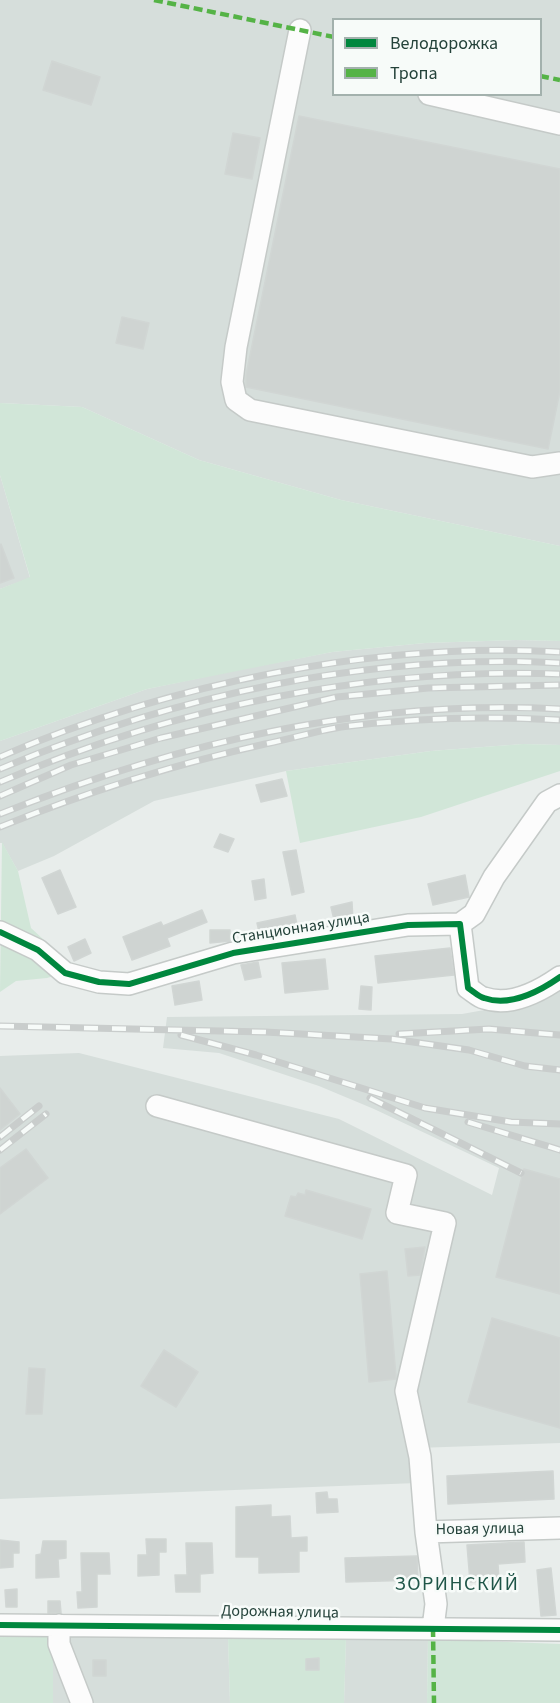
<!DOCTYPE html>
<html>
<head>
<meta charset="utf-8">
<style>
  body { margin:0 }
  #map { position:relative; width:560px; height:1703px; overflow:hidden; background:#e8edeb; font-family:"Source Sans 3",sans-serif }
  canvas { display:block }
  .legend { position:absolute; left:332px; top:18px; width:210px; height:78px; box-sizing:border-box; background:#f7fbf9; border:2px solid #a3b1ad; margin:0; padding:8px 10px; list-style:none; font-size:18px; color:#24423a }
  .legend li { display:flex; align-items:center; gap:12px; height:30px }
  .legend b { width:30px; border:2px solid #a3b1ad }
</style>
</head>
<body>
<div id="map">
<canvas width="560" height="1703"></canvas>
<ul class="legend">
<li><b style="height:8px;background:#00873e"></b>Велодорожка</li>
<li><b style="height:8px;background:#55b346"></b>Тропа</li>
</ul>
</div>
<script>
const g = document.querySelector('canvas').getContext('2d');
g.lineJoin = 'round';
function paint(path, color) {
  g.fillStyle = color;
  g.fill(path, 'evenodd');
}
function trace(path, color, width, dash) {
  g.strokeStyle = color;
  g.lineWidth = width;
  g.lineCap = dash ? 'butt' : 'round';
  g.setLineDash(dash || []);
  g.stroke(path);
}
function label(font, color, halo, rows, align = 'center') {
  g.font = font + ' "Source Sans 3",sans-serif';
  g.lineWidth = 5;
  g.setLineDash([]);
  g.textBaseline = 'middle';
  g.strokeStyle = halo;
  g.fillStyle = color;
  for (const [text, x, y, turn = 0] of rows) {
    g.save();
    g.translate(x, y);
    g.rotate((+turn || 0) * Math.PI / 180);
    g.textAlign = isNaN(turn) ? turn : align;
    if (halo) g.strokeText(text, 0, 0);
    g.fillText(text, 0, 0);
    g.restore();
  }
}
const built = new Path2D(`
  M0,0H560V546L341,500L199,460L82,407L0,403ZM334,20H540V94H334Z
  M0,475L30,578L0,589Z
  M516,640L560,641V745L523,744L431,751L286,771L154,801L54,856L18,871L2,843H0V741L147,689L233,671L332,652L425,643Z
  M560,984V1443L417,1448V1483L0,1499V1056L79,1053L339,1119L492,1195L499,1168L374,1109L319,1086L219,1053L163,1048L167,1017L462,1014L540,1000Z
  M53,1635L228,1636L230,1703H53Z
  M346,1638L428,1639L427,1703H344Z`);
const green = new Path2D(`
  M0,403L82,407L199,460L341,500L560,546V641L516,640L425,643L332,652L147,689L0,741V589L30,577L0,475Z
  M523,744L560,745V771L421,817L300,843L286,771L431,751Z
  M2,842L18,871L31,928L57,952L70,971L47,978L16,981L0,992Z
  M0,1635H53V1703H0Z
  M228,1636L346,1638L344,1703H230Z
  M428,1639L560,1644V1703H427Z`);
const building = new Path2D(`
  M52,61L100,77L91,105L43,90Z
  M299,116L560,169V391L548,449L246,387V375Z
  M233,133L260,138L252,179L225,174Z
  M122,317L149,323L143,349L116,343Z
  M1,544L14,578L0,583V545Z
  M282,779L287,796L261,802L256,785Z
  M220,834L234,839L228,852L214,847Z
  M296,850L304,892L292,895L283,852Z
  M60,870L76,907L58,914L42,878Z
  M465,875L469,897L433,905L428,884Z
  M264,879L266,898L255,900L252,881Z
  M352,902L353,921L335,924L331,907Z
  M202,910L207,922L167,938L170,946L132,960L123,937L161,922L163,926Z
  M295,915L298,930L260,936L257,923Z
  M210,930H230V941L210,943Z
  M85,939L91,953L74,961L68,947Z
  M450,948L454,975L378,983L375,956Z
  M325,959L328,989L285,993L282,963Z
  M258,962L261,977L245,980L241,965Z
  M199,981L202,1000L175,1005L172,986Z
  M361,986L372,987L371,1010L359,1009Z
  M0,1088L20,1114L0,1130Z
  M26,1149L48,1178L0,1214V1168Z
  M524,1169L560,1179V1294L496,1277Z
  M306,1190L371,1209L362,1239L285,1216L291,1196L296,1197L298,1193L305,1195Z
  M425,1247L420,1275L408,1276L405,1249Z
  M387,1271L396,1376V1379L369,1382L360,1274Z
  M492,1318L560,1338V1428L468,1402Z
  M164,1350L198,1372L176,1407L141,1386Z
  M29,1368L45,1369L42,1414H26Z
  M553,1471L554,1499L448,1504L447,1476Z
  M327,1492L328,1499H337L338,1512L317,1513L316,1493Z
  M271,1505V1517L290,1516L291,1538L307,1537V1551H299V1572L259,1573V1557H236V1507Z
  M146,1539H166V1552H159V1575L138,1576V1555H147Z
  M0,1540L19,1542V1553H13V1567L0,1568Z
  M43,1541H66V1558L58,1559L59,1577L36,1578V1555L41,1554Z
  M524,1542L525,1562L498,1564L499,1580L470,1582L467,1545Z
  M186,1543H212L213,1573L200,1574V1592H176L175,1575H187Z
  M81,1553H109L110,1574H97V1607L78,1608L77,1592H82Z
  M417,1556L418,1580L346,1582L345,1558Z
  M551,1568L556,1615L541,1616L537,1570Z
  M17,1589V1607H6L5,1590Z
  M48,1601H60L61,1613H48Z
  M319,1658V1670H306V1659Z
  M93,1660H106V1676H93Z`);
const minor = new Path2D(`
  M300,30L236,347L232,382L236,400L250,410L532,467L560,463
  M429,94L560,124
  M460,924L474,914L494,877L547,802L560,795
  M0,932L38,950L65,973L99,982L129,984L233,953L408,925L460,924L468,988C473,991 479,997 484,998C510,1007 540,991 560,977
  M157,1106L406,1175L397,1213L445,1223L406,1391L420,1457L426,1532
  M0,1625L560,1630
  M59,1625V1644L82,1703
  M433,1628L436,1604L426,1532L560,1528`);
const rail = new Path2D(`
  M0,757C167,684 377,641 560,652
  M0,769C175,695 370,653 560,663
  M0,782C175,707 369,667 560,674
  M0,796L71,765L161,738L337,697L428,688L560,685
  M0,814C180,742 365,699 560,709
  M0,827C89,791 172,765 265,744C290,739 316,731 341,727C413,718 488,716 560,720
  M0,1026L265,1032L392,1039L469,1050L525,1066L560,1070
  M399,1034L489,1029L560,1035
  M181,1035L256,1055L425,1108L511,1122L560,1124
  M370,1098L521,1173
  M468,1122L560,1150
  M0,1137L39,1106
  M0,1150L46,1114`);
const quiet = new Path2D(`
  M154,0L334,37
  M540,76L560,80
  M433,1628L434,1703`);
const cycleway = new Path2D(`
  M0,932L38,950L65,973L99,982L129,984L233,953L408,925L460,924L468,988C473,991 479,997 484,998C510,1007 540,991 560,977
  M0,1625L560,1630`);
const streetNames = [
  ["Станционная улица",301,929,-9],
  ["Новая улица",480,1530,-1],
  ["Дорожная улица",280,1613,1]
];
const quarterNames = [
  ["ЗОРИНСКИЙ",457,1586]
];
paint(built, '#d6dedb');
paint(green, '#d1e6d8');
paint(building, '#cfd4d2');
trace(building, '#d1d6d4', 1.5);
trace(minor, '#c5cac8', 24);
trace(minor, '#fcfcfc', 21);
trace(rail, '#c9cdcc', 7);
trace(rail, '#f7fbf9', 4.5, [14]);
trace(quiet, '#55b346', 4.5, [9, 4.5]);
trace(cycleway, '#00873e', 6);
label('16px', '#24423a', '#f7fbf9', streetNames);
g.letterSpacing = '1.5px';
label('20px', '#1f5548', '#f7fbf9', quarterNames);
g.letterSpacing = '0px';
</script>
</body>
</html>
